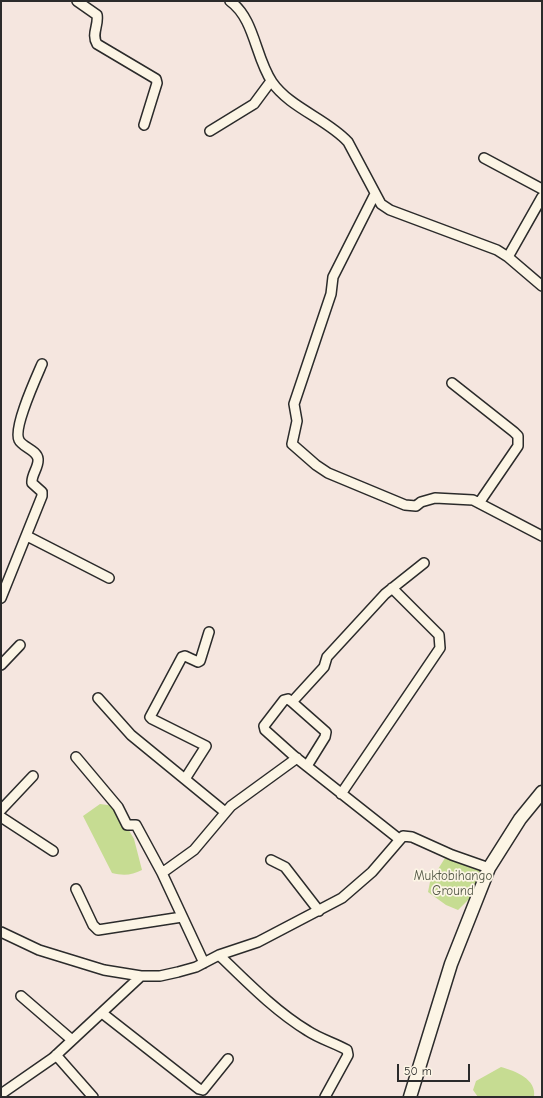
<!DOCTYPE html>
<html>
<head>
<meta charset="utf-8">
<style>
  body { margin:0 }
  #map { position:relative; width:543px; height:1098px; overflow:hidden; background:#f5e6df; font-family:"Comic Neue",sans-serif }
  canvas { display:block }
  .frame { position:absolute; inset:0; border:2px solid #2b2b2b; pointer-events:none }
  .scale { position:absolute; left:397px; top:1064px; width:73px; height:18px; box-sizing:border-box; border:2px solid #2b2b2b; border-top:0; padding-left:5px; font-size:12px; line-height:14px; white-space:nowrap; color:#2b2b2b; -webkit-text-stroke:3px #fcf5e5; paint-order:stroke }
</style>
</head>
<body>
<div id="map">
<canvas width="543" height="1098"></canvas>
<div class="frame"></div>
<div class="scale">50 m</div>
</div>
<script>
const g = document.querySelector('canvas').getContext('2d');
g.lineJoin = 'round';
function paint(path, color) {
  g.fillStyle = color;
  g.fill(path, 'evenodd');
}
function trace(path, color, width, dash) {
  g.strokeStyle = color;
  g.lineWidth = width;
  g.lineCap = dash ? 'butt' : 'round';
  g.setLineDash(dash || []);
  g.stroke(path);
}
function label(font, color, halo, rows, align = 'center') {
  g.font = font + ' "Comic Neue",sans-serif';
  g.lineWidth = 3.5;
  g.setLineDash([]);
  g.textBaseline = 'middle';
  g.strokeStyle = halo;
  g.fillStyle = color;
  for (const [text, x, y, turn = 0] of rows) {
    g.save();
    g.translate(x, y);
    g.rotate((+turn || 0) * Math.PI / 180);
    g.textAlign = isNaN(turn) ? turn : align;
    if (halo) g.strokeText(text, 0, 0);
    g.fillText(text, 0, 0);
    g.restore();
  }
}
const green = new Path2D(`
  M100,804L115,806L134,839L142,870C132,875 124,876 112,873L83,816Z
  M445,858L480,871L470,898L458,910L446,905L428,892L430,882Z
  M501,1067C515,1071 537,1079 534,1097H478L473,1090L476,1081Z`);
const street = new Path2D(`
  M77,1L97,15C99,25 91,34 97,44L156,79L157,83L144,125
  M230,1C255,19 255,57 272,82C290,108 327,119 348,142L381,204L390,210L497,250L508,257L542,286
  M210,131L254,104L271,81
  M484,158L542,189
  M375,194L333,277L331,294L294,404L297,421L292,444L316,465L328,473L405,505L416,506L421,502L435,498L473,500L542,536
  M508,257L542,197
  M452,383L514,432L518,436V446L479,503
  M27,536L109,578
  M1,598L42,496V492L32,483C31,475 39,467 38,459C37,450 22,447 19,440C13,428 36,378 42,364
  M1,665L20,645
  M98,698L131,735L225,812
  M292,702L326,732L325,737L307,766
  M76,757L118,807L127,825H136L162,873
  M185,779L206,746L152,719L150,717L182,657L185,656L198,662L200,661L209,632
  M341,794L440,648L439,635L392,588
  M1,810L33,776
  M1,817L53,851
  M399,839L294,756L265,730L264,726L284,700L288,699L292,702L324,667L327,657L385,594L424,563
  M271,860L285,867L319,911
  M76,889L93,925L98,930L182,917
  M1,932L39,950L104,970L141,976H160L178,972L196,967L219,955L258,942L342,898L372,872L403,836L412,837L452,855L489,868
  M219,955C247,982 275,1011 308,1031C320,1039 335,1043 347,1050L348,1055L325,1097
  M204,963L162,873L194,850L231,806L297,758
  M21,996L72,1040
  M102,1013L199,1089L203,1090L228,1059
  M56,1055L93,1097
  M1,1094L53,1058L141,976`);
const secondary = new Path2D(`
  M410,1097L451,964L489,868L520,819L542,792`);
const parkNames = [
  ["Muktobihango",453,876],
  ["Ground",453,891]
];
paint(green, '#c6dc92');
trace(street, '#2b2b2b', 12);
trace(secondary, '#2b2b2b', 15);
trace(street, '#fcf5e5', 9);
trace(secondary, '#fcf5e5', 12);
label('13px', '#525745', '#fcf5e5', parkNames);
</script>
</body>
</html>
